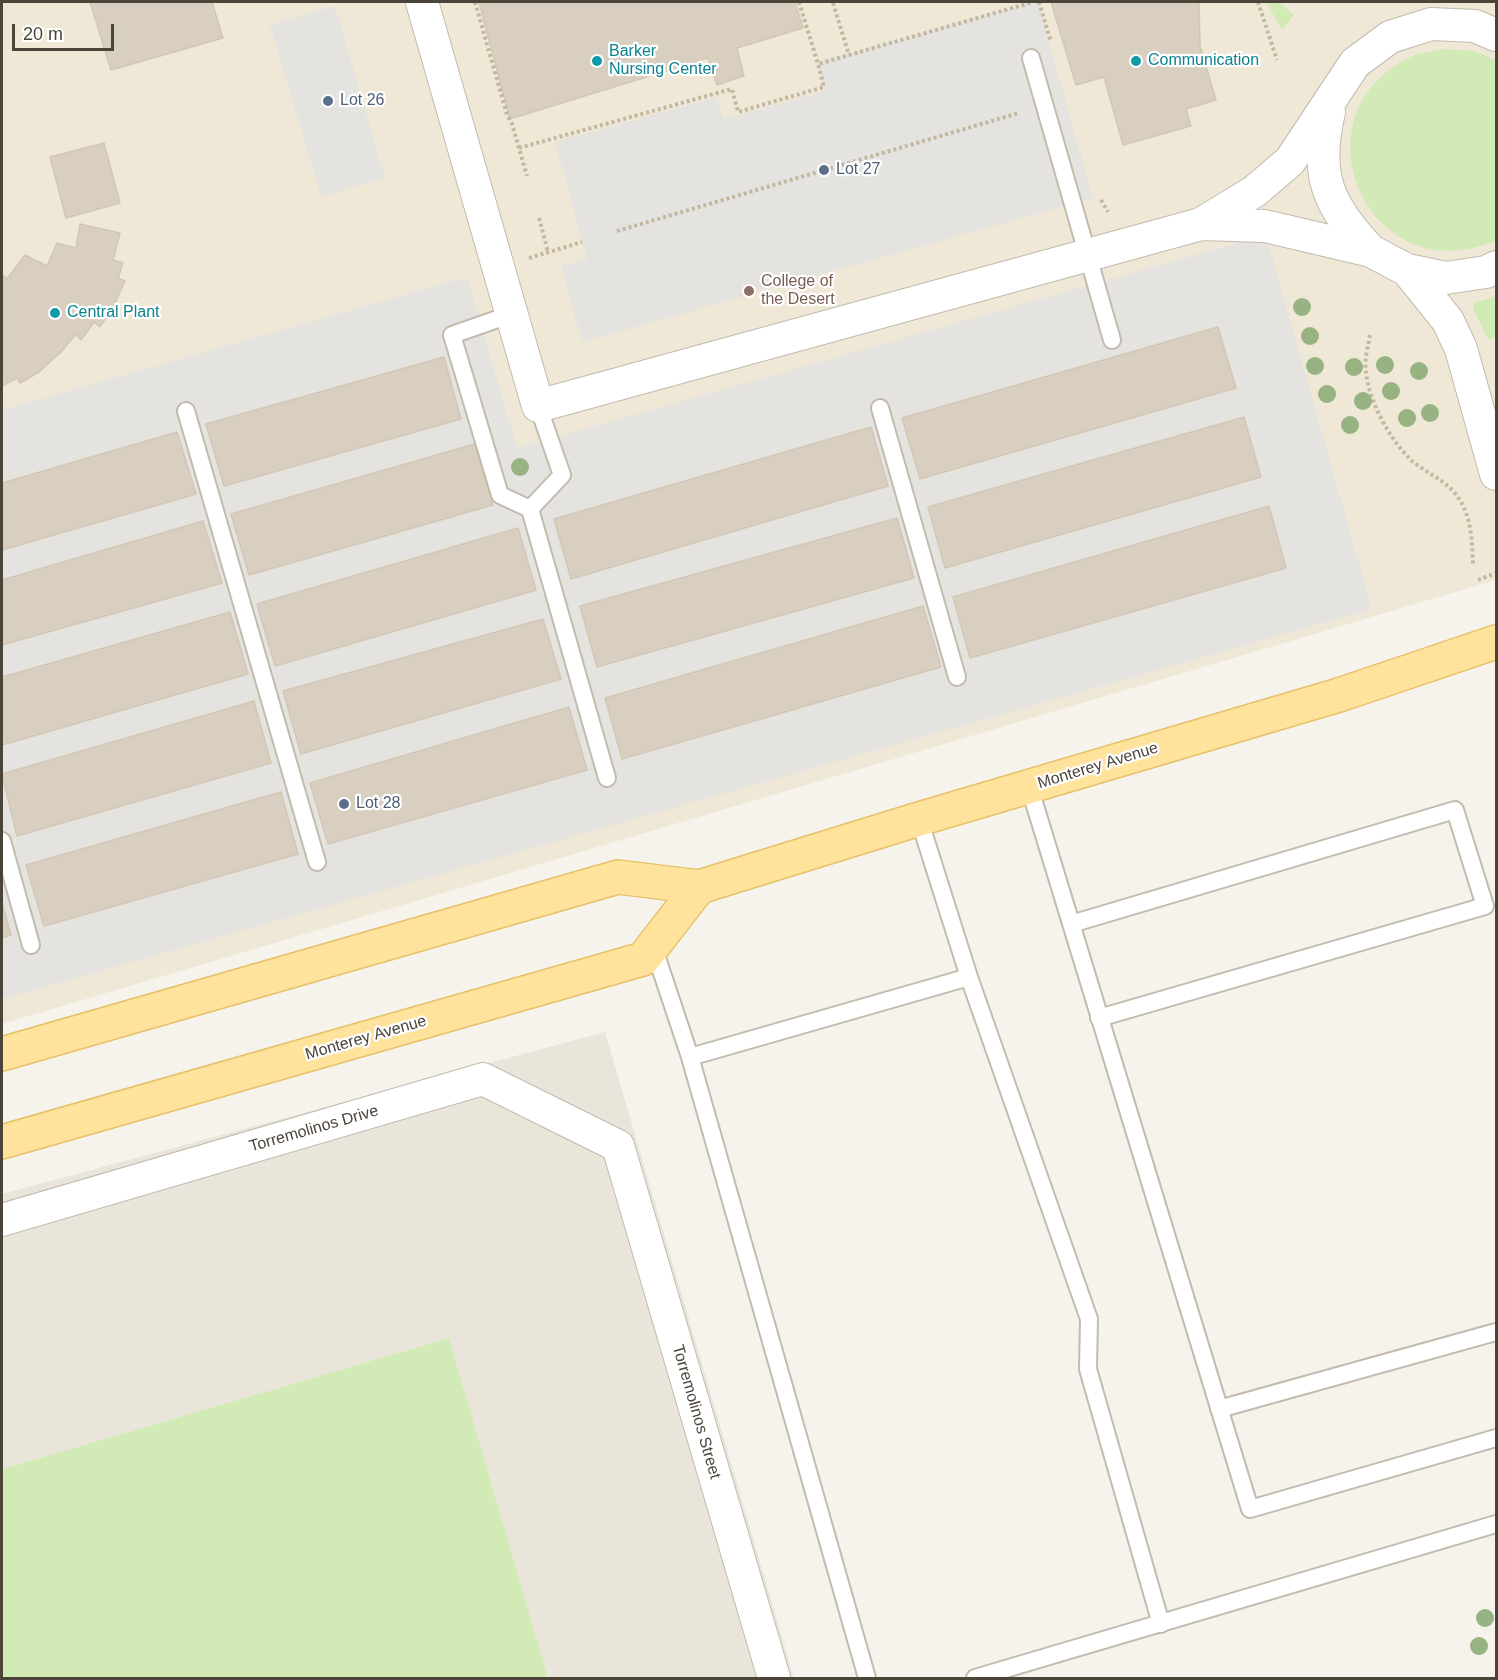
<!DOCTYPE html>
<html>
<head>
<meta charset="utf-8">
<style>
  body { margin:0 }
  #map { position:relative; width:1498px; height:1680px; overflow:hidden; background:#f6f3ec; font-family:Helvetica,sans-serif }
  canvas { display:block }
  .frame { position:absolute; inset:0; border:3px solid #4b4439; pointer-events:none }
  .scale { position:absolute; left:12px; top:24px; width:102px; height:27px; box-sizing:border-box; border:3px solid #4b4439; border-top:0; padding-left:8px; font-size:18px; line-height:21px; white-space:nowrap; color:#4b4439; -webkit-text-stroke:4px #fff; paint-order:stroke }
</style>
</head>
<body>
<div id="map">
<canvas width="1498" height="1680"></canvas>
<div class="frame"></div>
<div class="scale">20 m</div>
</div>
<script>
const g = document.querySelector('canvas').getContext('2d');
g.lineJoin = 'round';
function paint(path, color) {
  g.fillStyle = color;
  g.fill(path, 'evenodd');
}
function trace(path, color, width, dash) {
  g.strokeStyle = color;
  g.lineWidth = width;
  g.lineCap = dash ? 'butt' : 'round';
  g.setLineDash(dash || []);
  g.stroke(path);
}
function label(font, color, halo, rows, align = 'center') {
  g.font = font + ' Helvetica,sans-serif';
  g.lineWidth = 4.5;
  g.setLineDash([]);
  g.textBaseline = 'middle';
  g.strokeStyle = halo;
  g.fillStyle = color;
  for (const [text, x, y, turn = 0] of rows) {
    g.save();
    g.translate(x, y);
    g.rotate((+turn || 0) * Math.PI / 180);
    g.textAlign = isNaN(turn) ? turn : align;
    if (halo) g.strokeText(text, 0, 0);
    g.fillText(text, 0, 0);
    g.restore();
  }
}
const residential = new Path2D(`
  M605,1032L794,1678H548L449,1338L2,1469V1194Z`);
const education = new Path2D(`
  M2,2H1496V580L2,1024Z`);
const green = new Path2D(`
  M1266,2H1279L1294,15L1282,30Z
  M1441,49L1476,51L1496,61V240C1373,296 1290,121 1406,59C1416,53 1430,52 1441,49Z
  M1496,296V337L1488,339L1473,308L1474,303Z
  M449,1338L548,1678H2V1469Z`);
const parking = new Path2D(`
  M1032,2H1038L1093,198L582,342L561,266L587,259L555,142L716,97L723,119L825,91L817,62Z
  M335,6L385,178L321,197L270,25Z
  M1266,235L1372,609L2,999V410L467,277L517,448Z`);
const building = new Path2D(`
  M90,2H212L223,38L111,70Z
  M479,2H795L803,28L737,48L744,76L717,85L708,58L510,119Z
  M1051,2H1199L1200,46L1216,100L1186,109L1191,126L1123,145L1104,77L1076,85Z
  M104,143L120,203L66,218L50,157Z
  M80,224L120,233L113,260L123,263L118,278L125,281L114,305L100,327L94,322L81,340L76,334L61,352L39,372L20,383L17,378L2,386V274L7,279L25,255L47,266L57,243L76,248Z
  M1218,327L1236,388L920,479L902,418Z
  M444,357L461,419L224,486L206,424Z
  M1244,417L1261,477L945,568L928,507Z
  M871,427L888,486L571,579L554,519Z
  M177,432L196,494L2,550V483Z
  M475,444L493,505L249,575L231,514Z
  M1269,506L1286,568L970,658L953,597Z
  M897,518L914,578L597,667L580,606Z
  M203,521L222,583L2,645V580Z
  M518,528L536,590L275,666L257,604Z
  M923,606L941,667L622,759L605,698Z
  M230,612L248,674L2,745V677Z
  M543,619L561,679L301,754L283,691Z
  M254,701L271,763L17,836L2,774Z
  M569,707L587,770L328,844L310,783Z
  M281,792L298,854L44,926L26,865Z
  M2,903L11,935L2,938Z`);
const path = new Path2D(`
  M475,2L507,115L512,124L527,176
  M799,2L818,64
  M1039,2L1051,42
  M1258,2L1277,60
  M833,3L849,55
  M519,148L732,89L738,112L824,87L818,64L1033,2
  M1101,200L1108,212
  M539,218L548,252
  M617,231L1019,113
  M529,258L582,242
  M1370,335C1368,346 1364,360 1366,372C1369,402 1390,440 1412,461C1429,475 1449,481 1461,502C1472,521 1472,543 1473,565
  M1478,580L1496,573`);
const lane = new Path2D(`
  M1031,58L1112,340
  M512,314L452,335L500,495L530,509L607,778
  M880,408L957,677
  M186,411L317,862
  M530,509L562,475L538,406
  M1029,786L1250,1509L1496,1438
  M2,841L31,945
  M1071,924L1455,810L1485,906L1099,1018
  M653,946L690,1057L969,977L919,819
  M969,977L1089,1319L1088,1369L1161,1624
  M690,1057L867,1678
  M1219,1409L1496,1332
  M975,1678L1496,1524`);
const street = new Path2D(`
  M422,2L538,406L1201,224L1255,191L1290,161L1355,63L1390,37L1431,24L1475,26L1496,35
  M1329,112C1314,175 1328,206 1371,251
  M1201,224L1265,226L1371,251L1407,270L1446,278L1486,272L1496,267
  M1407,270L1448,321L1461,349L1496,474
  M2,1220L483,1079L618,1146L774,1678`);
const primary = new Path2D(`
  M2,1054L618,877L699,887L919,819L1339,695L1496,642
  M2,1142L643,959L699,887`);
const trees = [
  [1302,307],
  [1310,336],
  [1385,365],
  [1315,366],
  [1354,367],
  [1419,371],
  [1391,391],
  [1327,394],
  [1363,401],
  [1430,413],
  [1407,418],
  [1350,425],
  [520,467],
  [1485,1618],
  [1479,1646]
];
const markers = [
  [597,61,6,"#0f9aa8"],
  [1136,61,6,"#0f9aa8"],
  [328,101,6,"#5c6f8a"],
  [824,170,6,"#5c6f8a"],
  [749,291,6,"#8d6e63"],
  [55,313,6,"#0f9aa8"],
  [344,804,6,"#5c6f8a"]
];
const cultureNames = [
  ["Barker",609,52],
  ["Nursing Center",609,70],
  ["Communication",1148,61],
  ["Central Plant",67,313]
];
const serviceNames = [
  ["Lot 26",340,101],
  ["Lot 27",836,170],
  ["Lot 28",356,804]
];
const educationNames = [
  ["College of",761,282],
  ["the Desert",761,300]
];
const streetNames = [
  ["Monterey Avenue",1098,766,-17],
  ["Monterey Avenue",366,1038,-16],
  ["Torremolinos Drive",314,1129,-16],
  ["Torremolinos Street",696,1412,74]
];
paint(residential, '#eae5da');
paint(education, '#efe8d6');
paint(green, '#d2eab5');
paint(parking, '#e5e3e0');
paint(building, '#d8cfc1');
trace(building, '#d3c7b4', 1.5);
trace(lane, '#c2bbae', 20);
trace(street, '#c2bbae', 34);
trace(primary, '#e6c16a', 36);
trace(path, '#c4b79f', 4, [3, 3]);
trace(lane, '#fff', 16);
trace(street, '#fff', 32);
trace(primary, '#ffe39c', 33);
g.fillStyle = '#97b381';
for (const [x, y] of trees) {
  g.beginPath();
  g.arc(x, y, 9, 0, 2 * Math.PI);
  g.fill();
}
for (const [x, y, r, color] of markers) {
  const dot = new Path2D();
  dot.arc(x, y, r, 0, 2 * Math.PI);
  g.fillStyle = color;
  g.fill(dot);
  trace(dot, '#fff', 2);
}
label('16px', '#0d838f', '#fff', cultureNames, 'left');
label('16px', '#4e5e75', '#fff', serviceNames, 'left');
label('16px', '#785e54', '#fff', educationNames, 'left');
label('16px', '#4b4439', '#fff', streetNames);
</script>
</body>
</html>
